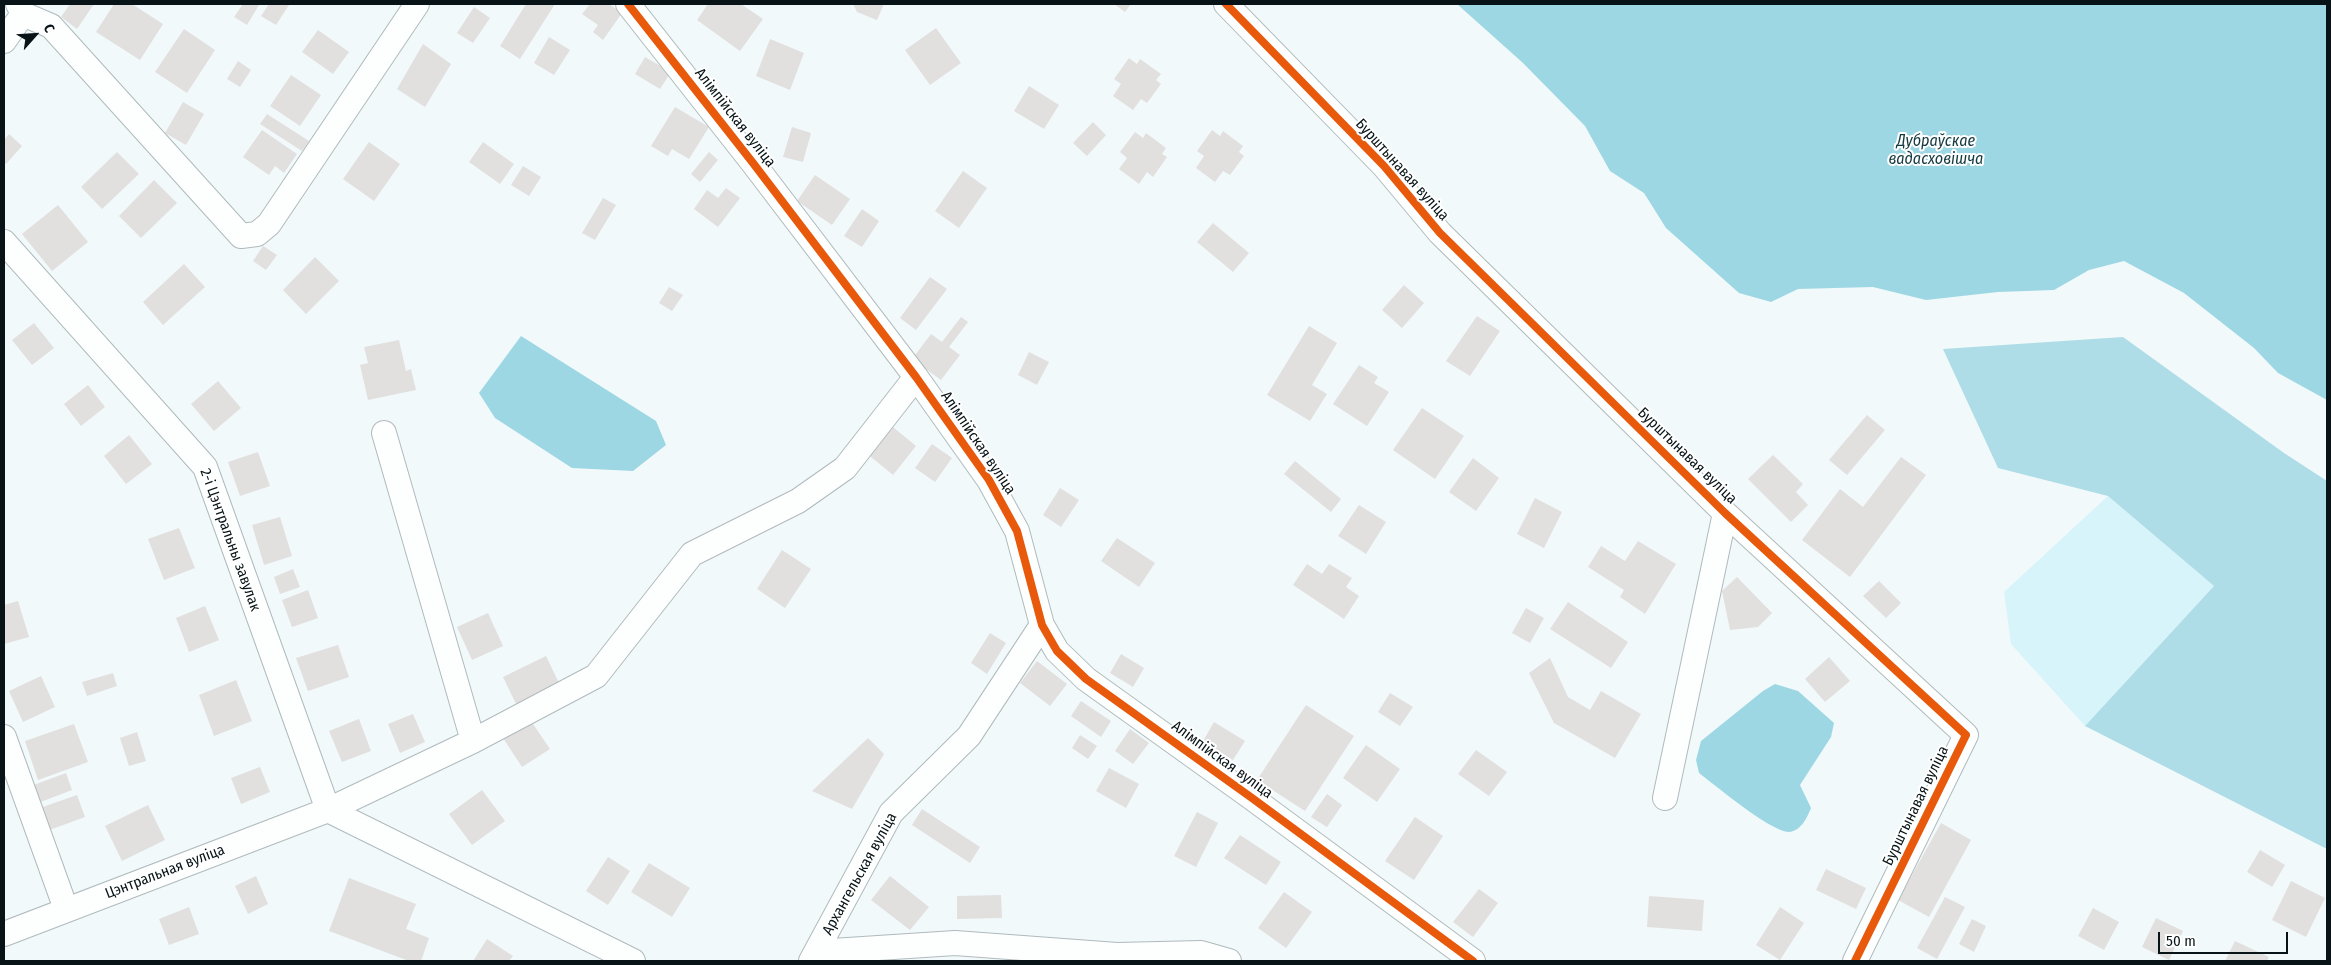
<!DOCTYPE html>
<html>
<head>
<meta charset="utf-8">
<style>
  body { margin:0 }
  #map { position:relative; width:2331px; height:965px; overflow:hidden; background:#f1f9fb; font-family:"Fira Sans Condensed",sans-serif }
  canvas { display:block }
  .frame { position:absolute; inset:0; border:5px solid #071316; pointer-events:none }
  .north { position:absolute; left:10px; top:10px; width:50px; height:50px; -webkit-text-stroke:4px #fff; paint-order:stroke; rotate:64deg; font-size:14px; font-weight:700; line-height:20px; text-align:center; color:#071316 }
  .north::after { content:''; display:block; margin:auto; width:18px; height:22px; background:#071316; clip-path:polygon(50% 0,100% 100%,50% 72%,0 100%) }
  .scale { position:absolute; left:2158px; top:932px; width:130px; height:22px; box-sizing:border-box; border:2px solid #071316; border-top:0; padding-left:6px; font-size:15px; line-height:18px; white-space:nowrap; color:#071316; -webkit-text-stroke:4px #fff; paint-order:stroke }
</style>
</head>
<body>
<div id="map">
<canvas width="2331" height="965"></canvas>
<div class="frame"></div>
<div class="north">С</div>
<div class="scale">50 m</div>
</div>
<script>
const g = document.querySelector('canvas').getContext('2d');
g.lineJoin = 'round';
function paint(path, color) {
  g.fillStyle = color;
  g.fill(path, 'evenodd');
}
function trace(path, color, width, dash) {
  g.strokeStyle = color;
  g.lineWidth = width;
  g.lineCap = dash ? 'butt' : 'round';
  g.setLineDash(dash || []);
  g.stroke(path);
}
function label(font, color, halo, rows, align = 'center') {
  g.font = font + ' "Fira Sans Condensed",sans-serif';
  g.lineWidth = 4;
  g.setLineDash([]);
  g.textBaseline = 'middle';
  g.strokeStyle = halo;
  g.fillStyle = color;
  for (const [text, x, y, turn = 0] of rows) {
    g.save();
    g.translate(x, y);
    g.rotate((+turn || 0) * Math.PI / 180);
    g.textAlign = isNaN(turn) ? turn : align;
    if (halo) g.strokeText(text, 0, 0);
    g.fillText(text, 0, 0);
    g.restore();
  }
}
const green = new Path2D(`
  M2108,496L2214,586L2085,726L2011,644L2004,592Z`);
const forest = new Path2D(`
  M2123,337L2284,453L2327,481V849L2085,726L2214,586L2108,496L1998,468L1943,349Z`);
const water = new Path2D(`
  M1457,4H2327V400L2278,373L2254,348L2184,293L2124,261L2089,270L2054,290L1998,292L1926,300L1873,287L1798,289L1771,302L1739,293L1666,228L1644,193L1610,171L1585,126L1523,63Z
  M521,336L656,421L666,445L633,471L572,468L495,418L479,393Z
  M1775,684L1798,691L1834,723L1831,737L1800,785L1811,808C1807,818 1801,831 1789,832C1771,832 1715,785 1699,773L1696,760L1701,741L1763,691Z`);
const building = new Path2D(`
  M70,4H94L77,29L61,17Z
  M114,4H132L163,24L140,60L96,32Z
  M243,4L259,5L247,25L234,17Z
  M269,4L289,5L276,25L261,16Z
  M526,4H555L520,59L500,46Z
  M590,4H609L622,13L603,40L593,32L598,25L582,14Z
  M708,4H741L763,19L740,51L697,20Z
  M853,4H884L877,20L857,12Z
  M1114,4H1131L1125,12Z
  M474,7L490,18L473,43L457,33Z
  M936,28L961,63L930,85L905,50Z
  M184,29L215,50L187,93L155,72Z
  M318,30L349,52L333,74L302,52Z
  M549,37L570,50L554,75L534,63Z
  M770,39L804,53L790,90L756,76Z
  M423,44L451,64L425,107L397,89Z
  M645,57L671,72L660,89L635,74Z
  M1129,58L1137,64L1140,59L1161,74L1156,80L1161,84L1147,103L1141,99L1133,110L1113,96L1121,84L1114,79Z
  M238,61L251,70L240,87L227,79Z
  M291,75L321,95L300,126L270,106Z
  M1029,86L1059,105L1044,129L1014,111Z
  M183,102L204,114L186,145L165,133Z
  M675,107L709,127L689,159L672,149L668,156L651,146Z
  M267,114L309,141L302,151L260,124Z
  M1093,122L1106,135L1087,156L1073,143Z
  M792,127L811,133L803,162L783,157Z
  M262,130L297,154L284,173L275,166L269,175L243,157Z
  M1212,130L1220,136L1223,131L1243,146L1239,152L1244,156L1230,175L1223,171L1215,182L1196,168L1204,156L1197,151Z
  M1135,132L1143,138L1146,133L1166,148L1162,154L1167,157L1153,177L1147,172L1139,184L1119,169L1127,158L1120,152Z
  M9,134L22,146L6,164L4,162V140Z
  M369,142L400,164L374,201L343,179Z
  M483,142L514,164L500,184L469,162Z
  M117,152L139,174L102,209L81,187Z
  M709,152L718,160L700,182L691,174Z
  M523,166L541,177L529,196L511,185Z
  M963,171L987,188L959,228L935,211Z
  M815,175L850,199L832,225L797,201Z
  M154,180L177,203L141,238L119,216Z
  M726,188L740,198L718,227L694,209L707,190L718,198Z
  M603,198L616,205L595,240L582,233Z
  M58,205L88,242L52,271L22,234Z
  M862,209L879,221L862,247L844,236Z
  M1213,223L1249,253L1233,272L1197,242Z
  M263,246L277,255L266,270L253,261Z
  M315,257L339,281L306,314L283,290Z
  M184,264L205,287L163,325L143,302Z
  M930,277L947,289L916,330L900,318Z
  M1404,285L1424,303L1402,328L1382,310Z
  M669,287L683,295L672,311L659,303Z
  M1477,316L1500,331L1470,376L1446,361Z
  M961,317L968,322L949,347L960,355L941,380L912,359L931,334L942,342Z
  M34,323L54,348L32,365L12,340Z
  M1309,326L1337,343L1312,385L1327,394L1310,421L1267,395Z
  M399,340L406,371L411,369L416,390L368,400L360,365L368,363L364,347Z
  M1029,352L1049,362L1037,385L1018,375Z
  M1359,365L1378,377L1374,383L1389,392L1367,426L1333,404Z
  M218,381L241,408L214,431L191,404Z
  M88,385L105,407L81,426L64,404Z
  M1422,408L1464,436L1435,479L1393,450Z
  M1867,415L1885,430L1847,475L1829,460Z
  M888,423L916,446L893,475L865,452Z
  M129,435L152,464L126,484L104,456Z
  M932,444L952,458L935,482L915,468Z
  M258,452L270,486L240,496L228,462Z
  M1773,455L1803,484L1796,492L1808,505L1791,522L1748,479Z
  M1901,457L1926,475L1850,577L1802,540L1840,489L1863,507Z
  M1473,458L1499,478L1476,511L1449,492Z
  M1295,461L1341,499L1331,512L1284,474Z
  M1060,488L1079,500L1061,527L1043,515Z
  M1535,498L1562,512L1544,548L1517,534Z
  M1359,505L1386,522L1366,554L1338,536Z
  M280,517L292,556L264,565L252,525Z
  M179,528L195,568L164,580L148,539Z
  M1117,538L1155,563L1139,587L1101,561Z
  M1638,541L1676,564L1645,614L1620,597L1624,590L1588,567L1601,546L1625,561Z
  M782,550L811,569L785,608L757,589Z
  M1307,564L1322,574L1329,564L1352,578L1346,587L1359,596L1344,619L1293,585Z
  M293,569L300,587L280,594L274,577Z
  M1737,577L1772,613L1758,627L1730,630L1722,591Z
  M1879,581L1901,603L1886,618L1863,596Z
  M308,590L318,618L292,627L282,600Z
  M18,601L29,637L4,644V605Z
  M1568,602L1628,642L1611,668L1550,629Z
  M205,606L219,640L189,652L176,618Z
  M1526,608L1544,618L1530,643L1512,633Z
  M488,613L503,646L472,660L457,627Z
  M990,633L1006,643L987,674L971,663Z
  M338,645L349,677L308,691L296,658Z
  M1121,654L1144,668L1133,687L1110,673Z
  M546,656L559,683L516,704L503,677Z
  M1829,657L1850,681L1825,702L1805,679Z
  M1550,658L1568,697L1590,710L1601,691L1641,714L1615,758L1554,723L1529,673Z
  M1037,661L1067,684L1050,706L1020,683Z
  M113,673L117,686L87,696L82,682Z
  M41,676L55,707L23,722L9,691Z
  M236,680L252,721L214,736L199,695Z
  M1390,693L1413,707L1400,726L1378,712Z
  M1081,701L1111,721L1101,737L1071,716Z
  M1306,705L1354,736L1305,811L1257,780Z
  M413,714L425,742L400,753L388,724Z
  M359,719L371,751L342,762L329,731Z
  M531,721L550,749L522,767L503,738Z
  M1214,722L1245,741L1233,760L1203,741Z
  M74,724L88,762L38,780L25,741Z
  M1130,729L1149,743L1133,764L1115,751Z
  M137,732L146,761L129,766L120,738Z
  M1080,735L1097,746L1088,759L1072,748Z
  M868,738L884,754L852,809L812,791Z
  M1366,745L1400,769L1377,802L1343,778Z
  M1476,750L1507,772L1489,796L1458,774Z
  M260,767L270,792L241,804L231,778Z
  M1109,768L1139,784L1126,808L1096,791Z
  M66,773L72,790L38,803L31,786Z
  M482,790L505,821L472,845L449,814Z
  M1327,794L1342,805L1327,827L1311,817Z
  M77,795L85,817L44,832L37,809Z
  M148,805L165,840L122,861L105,826Z
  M922,809L980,847L970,863L912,825Z
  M1197,812L1218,823L1196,867L1174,856Z
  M1415,817L1443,836L1414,880L1385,861Z
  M1941,823L1971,840L1929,917L1898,900Z
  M1240,835L1281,862L1266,885L1224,858Z
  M2260,850L2285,865L2272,887L2247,872Z
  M608,857L630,871L608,905L586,891Z
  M649,863L690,888L672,917L631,892Z
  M1826,869L1866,888L1856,909L1816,890Z
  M256,876L268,904L248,914L235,886Z
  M890,876L929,907L910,930L871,900Z
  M349,878L416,904L406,929L429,938L421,961H409L329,931Z
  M2291,881L2325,898L2306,937L2272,920Z
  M1479,889L1498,903L1473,937L1453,922Z
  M1284,892L1312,912L1286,948L1258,928Z
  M1001,895L1002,918L957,919V896Z
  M1649,896L1704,900L1702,931L1647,927Z
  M1945,897L1965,907L1937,959L1917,948Z
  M189,907L199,934L169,945L159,919Z
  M1780,907L1804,923L1780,960L1756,945Z
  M2093,908L2119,922L2104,950L2078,936Z
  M2156,918L2183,931L2169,960L2142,947Z
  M1972,919L1986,926L1974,952L1959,944Z
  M487,939L513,956L509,961H473Z
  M2235,941L2269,957L2267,961H2225Z`);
const minor = new Path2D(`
  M18,4L23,14L51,26L241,236L257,234L269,224L417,4
  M628,4L753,163L916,377L989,480L1017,531L1042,625L1057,651L1086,679L1252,798L1473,961
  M1226,4L1384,166L1440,233L1725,513L1966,735L1855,961
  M4,41L23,14
  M4,242L205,467L328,810
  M384,433L473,741
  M4,737L66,909
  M1665,798L1725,513
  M328,810L633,961
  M4,934L328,810L473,741L596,676L692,554L798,501L845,468L916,377
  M817,952L955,943L1117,955L1201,953L1229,961
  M811,961L891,813L969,736L1042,625`);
const cycleway = new Path2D(`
  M628,4L753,163L916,377L989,480L1017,531L1042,625L1057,651L1086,679L1252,798L1473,961
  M1226,4L1384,166L1440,233L1725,513L1966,735L1855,961`);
const streetNames = [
  ["Алімпійская вуліца",735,118,52],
  ["Бурштынавая вуліца",1402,170,48],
  ["Алімпійская вуліца",978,443,56],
  ["Бурштынавая вуліца",1687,456,44],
  ["2-і Цэнтральны завулак",230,540,70],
  ["Алімпійская вуліца",1222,760,36],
  ["Бурштынавая вуліца",1916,806,-64],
  ["Цэнтральная вуліца",165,872,-21],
  ["Архангельская вуліца",860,874,-61]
];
const waterNames = [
  ["Дубраўскае",1936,142],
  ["вадасховішча",1936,160]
];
paint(green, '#d7f4fa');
paint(forest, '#aedde7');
paint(water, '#9ed7e4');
paint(building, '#e2dfdf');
trace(minor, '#b0babc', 26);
trace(minor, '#fdfefe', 24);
trace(cycleway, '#e8590c', 8);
label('15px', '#071316', '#fff', streetNames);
label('italic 16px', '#143a41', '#fff', waterNames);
</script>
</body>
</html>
